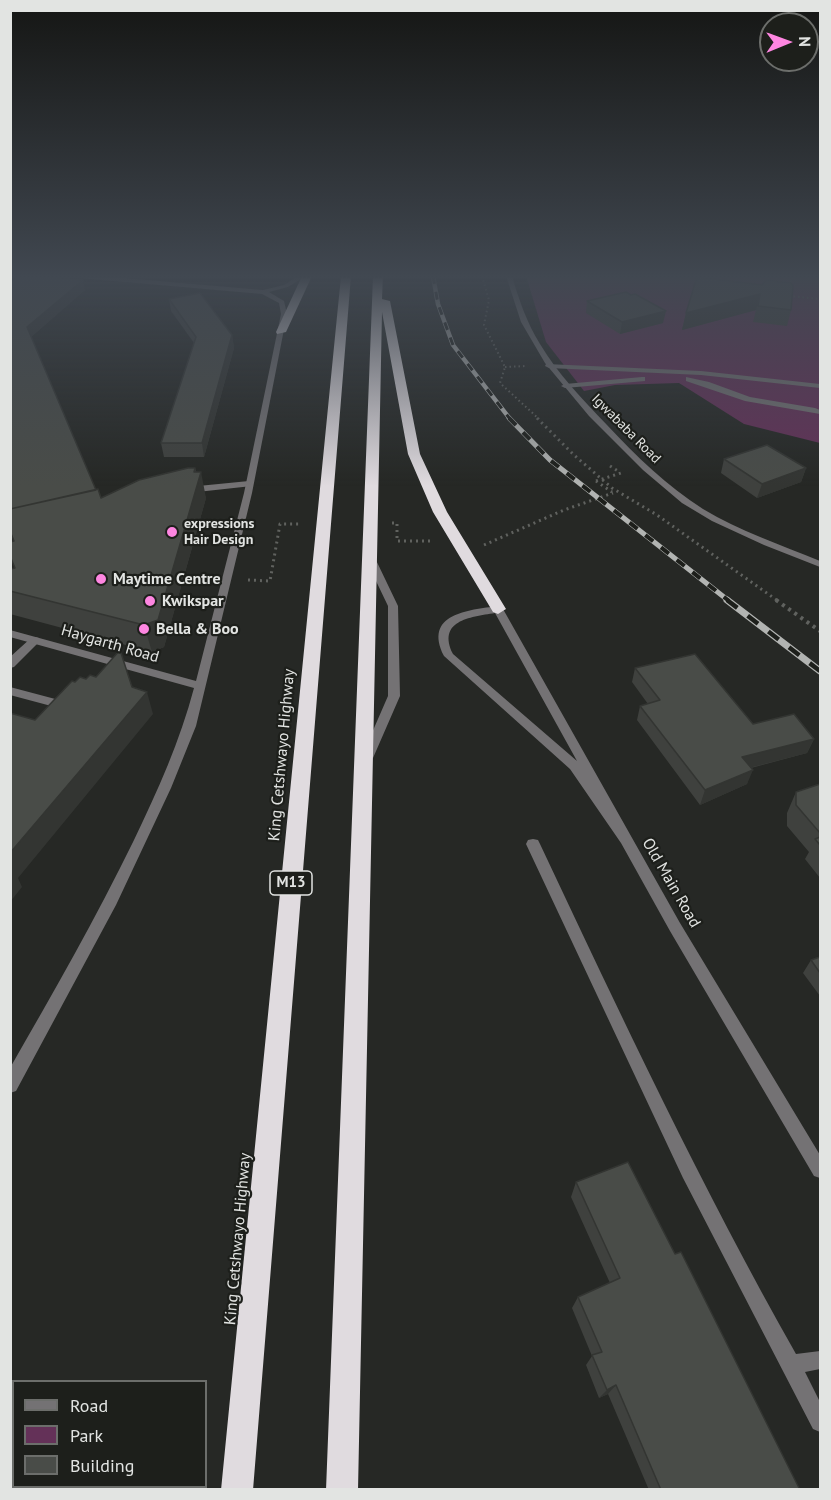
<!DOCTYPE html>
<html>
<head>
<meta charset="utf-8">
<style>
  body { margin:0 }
  #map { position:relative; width:831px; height:1500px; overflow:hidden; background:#262825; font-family:"PT Sans",sans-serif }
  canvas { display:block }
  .frame { position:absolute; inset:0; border:12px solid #e2e4e2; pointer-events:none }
  .legend { position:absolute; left:12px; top:1380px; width:195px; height:108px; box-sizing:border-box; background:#1d1f1b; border:2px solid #6c6e6b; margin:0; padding:8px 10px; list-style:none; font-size:18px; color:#e2e4e2 }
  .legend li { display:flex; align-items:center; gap:12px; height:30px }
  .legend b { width:30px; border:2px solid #6c6e6b }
  .north { position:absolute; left:759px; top:12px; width:60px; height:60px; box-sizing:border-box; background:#1d1f1b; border:2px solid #6c6e6b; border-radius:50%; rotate:89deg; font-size:16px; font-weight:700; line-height:24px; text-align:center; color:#e2e4e2 }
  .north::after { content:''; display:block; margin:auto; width:21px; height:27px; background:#fe86e1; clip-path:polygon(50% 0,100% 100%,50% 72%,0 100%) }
</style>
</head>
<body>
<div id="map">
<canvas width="831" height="1500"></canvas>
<div class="frame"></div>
<ul class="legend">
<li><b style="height:8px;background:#747274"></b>Road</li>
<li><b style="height:16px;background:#643158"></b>Park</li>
<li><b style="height:16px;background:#494c48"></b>Building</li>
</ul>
<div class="north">N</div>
</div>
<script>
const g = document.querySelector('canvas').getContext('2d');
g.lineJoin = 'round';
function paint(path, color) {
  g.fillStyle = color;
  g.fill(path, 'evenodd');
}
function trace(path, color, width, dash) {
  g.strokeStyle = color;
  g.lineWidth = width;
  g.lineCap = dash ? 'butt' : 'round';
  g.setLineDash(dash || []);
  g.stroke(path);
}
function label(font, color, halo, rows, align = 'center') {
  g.font = font + ' "PT Sans",sans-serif';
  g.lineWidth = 4.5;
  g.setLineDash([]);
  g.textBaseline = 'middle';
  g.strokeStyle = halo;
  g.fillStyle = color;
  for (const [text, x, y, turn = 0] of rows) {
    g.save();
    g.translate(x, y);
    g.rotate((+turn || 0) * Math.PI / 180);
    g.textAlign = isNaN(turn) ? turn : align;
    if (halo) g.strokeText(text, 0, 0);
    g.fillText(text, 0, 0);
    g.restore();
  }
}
const green = new Path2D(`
  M526,276H820V443L744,424L679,383L615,385L584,391L546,342Z`);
const pathFar2 = new Path2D(`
  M482,276L489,300L484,325L505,367L500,383L539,419
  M787,285L796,276
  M789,296L820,299
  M505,367L527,366`);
const pathFar1 = new Path2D(`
  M537,418L574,455L612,488L657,515L778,601
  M610,466L618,471
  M596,481L621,473
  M596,481L612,492
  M392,523H397V541H432
  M484,545L564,510L613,493
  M248,580L270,581L280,524H300`);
const path = new Path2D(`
  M776,600L820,631`);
const service = new Path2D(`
  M546,364L701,371L820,384V388L701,375L549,368L545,366Z
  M642,377H645V381L565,388L561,386L565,384Z
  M686,377L709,382L750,397L815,408L820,410V414L745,401L686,381Z
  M249,481L253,484L252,486L188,493L184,490L188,487Z
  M370,555L375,558L398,606L400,696L373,758L367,762L361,758L388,696V606L365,558Z
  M35,637L39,638L40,640L39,642L14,667L10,668V657L31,638Z
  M10,687L59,700L61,703L55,707L10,695Z
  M533,839L538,840L540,844C621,1016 702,1188 796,1354L820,1351V1369L805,1372L820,1402V1432L813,1429L683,1178L526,844L528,840Z`);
const minor = new Path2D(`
  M76,276H101L263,290L284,285L298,276H306L288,287L269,292L284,301L287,314L252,493L196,726L171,788L116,905L16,1091L10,1093V1068C53,993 96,918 134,840C158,790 180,741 194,688L10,637V630L196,681L244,493L281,314L279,303L262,294L79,278Z
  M506,276H512C519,300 527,323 540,344C558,374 582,399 607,425C636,456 667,486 703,509C740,531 781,545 820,561V567L764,545L712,521L682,503L643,470L589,416L545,363L521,322Z`);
const tertiary = new Path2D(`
  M498,606L503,609L680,923L820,1155V1178L814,1176L670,931L621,843L570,769L444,656C423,614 468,610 498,606ZM495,613L577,761L453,654C437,621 469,617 495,613Z`);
const motorway = new Path2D(`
  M302,276H312L286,332L277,334L276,332Z
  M341,276H351L253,1490H221Z
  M373,276H383L382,299L390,301L420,454L447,512L506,609L498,614L493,612L433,512L408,454L382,312L358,1490H326Z`);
const railFar2 = new Path2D(`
  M433,276L438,304L453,345L510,419`);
const railFar1 = new Path2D(`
  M509,418L550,460L729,601`);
const rail = new Path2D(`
  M727,600L820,671`);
const wall = new Path2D(`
  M697,277L791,310L787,326L753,322L756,310L682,330L686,313Z
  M10,283L85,290L31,337L96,490L101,498L195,468L206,498L164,647L152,652L10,614V569L15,568Z
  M169,299L232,335L234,348L204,457H164L161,443L194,343L171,311Z
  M587,301L663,323L620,334L586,313Z
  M724,459L806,468L801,482L757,498L721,473Z
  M635,668L753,724L814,739L807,753L751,768L747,784L700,805L637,720L640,706L648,704L632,682Z
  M820,784V878L805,859L809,852L787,826V813L796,792Z
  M820,957V996L803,973L811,960Z
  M576,1182L675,1254L800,1490H649L608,1394L599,1398L586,1365L592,1356L572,1308L578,1297L610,1283L571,1197Z`);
const shadedWall = new Path2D(`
  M83,280L85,290L30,338L27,327Z
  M760,294L756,310L682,330L686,313Z
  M666,311L663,323L620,334L622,322Z
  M232,335L234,348L204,457L202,443Z
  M195,468L198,482L201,472L206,498L164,647L152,652L144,625Z
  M806,468L801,482L757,498L762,484Z
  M147,692L153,714L18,878L22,887L10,902V853Z
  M814,739L807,753L737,771L742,757Z
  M753,770L747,784L700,805L705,790Z
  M616,1385L608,1394L599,1398L607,1390Z`);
const building = new Path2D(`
  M19,276H37L83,280L27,327L96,490L10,509V283Z
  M697,277L762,285L766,280L791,283L793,286L791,310L758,306L760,294L686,313Z
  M626,292L631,295L635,294L666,311L622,322L587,301Z
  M200,293L232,335L202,443H161L196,337L169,299Z
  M767,445L806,468L762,484L724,459Z
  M188,468H195L194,472H201L158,620L144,625L10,591V569L15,568L10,556V542L14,541L10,531V509L98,489L101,498L139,480Z
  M120,650L132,687L147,692L10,853V713L35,720L72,681L75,682L80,677L86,679L90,675L96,677Z
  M695,654L753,724L794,714L814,739L742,757L753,770L705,790L640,706L660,700L635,668Z
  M820,784V833L796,805V792Z
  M820,837V845L815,839Z
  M820,957V973L811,960Z
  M628,1162L675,1254L681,1252L800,1490H661L616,1385L607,1390L592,1355L602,1352L578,1297L620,1278L576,1182Z`);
const markers = [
  [172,532,6,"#fe86e1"],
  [101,579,6,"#fe86e1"],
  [150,601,6,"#fe86e1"],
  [144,629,6,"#fe86e1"]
];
const farStreetnames = [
  ["Igwababa Road",626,429,45]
];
const farPoinames = [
  ["expressions",184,524],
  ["Hair Design",184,540]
];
const shields = [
  [291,883,42]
];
const shieldNames = [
  ["M13",291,883]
];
const poiNames = [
  ["Maytime Centre",113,579],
  ["Kwikspar",162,601],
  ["Bella & Boo",156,629]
];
const streetNames = [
  ["Haygarth Road",110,644,16],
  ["King Cetshwayo Highway",282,755,-85],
  ["Old Main Road",671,883,60],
  ["King Cetshwayo Highway",238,1239,-85]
];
paint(green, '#643158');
trace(pathFar2, '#60625f', 2, [1.5, 3]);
trace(pathFar1, '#60625f', 3, [2, 4]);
trace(path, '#60625f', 4, [3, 4.5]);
paint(service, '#747274');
paint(minor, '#747274');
paint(tertiary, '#747274');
paint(motorway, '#e0dbdf');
trace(railFar2, '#b2b4b2', 4.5);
trace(railFar1, '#b2b4b2', 5);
trace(rail, '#b2b4b2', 7);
trace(railFar2, '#1d1f1b', 3, [8]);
trace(railFar1, '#1d1f1b', 4, [10]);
trace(rail, '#1d1f1b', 4.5, [13]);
paint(wall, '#3f413e');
paint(shadedWall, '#333532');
paint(building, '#494c48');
trace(building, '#333532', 1.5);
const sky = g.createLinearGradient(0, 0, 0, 486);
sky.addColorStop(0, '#151614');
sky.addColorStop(0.57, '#414851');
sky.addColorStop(1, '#41485100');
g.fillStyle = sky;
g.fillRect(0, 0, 831, 486);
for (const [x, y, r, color] of markers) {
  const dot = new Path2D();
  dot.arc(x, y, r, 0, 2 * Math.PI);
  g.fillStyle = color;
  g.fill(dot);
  trace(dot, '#1d1f1b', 2);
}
label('14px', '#e2e4e2', '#1d1f1b', farStreetnames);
label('bold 14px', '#e2e4e2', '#1d1f1b', farPoinames, 'left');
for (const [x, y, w] of shields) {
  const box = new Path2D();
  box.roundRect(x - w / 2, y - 12, w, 24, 4.5);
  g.fillStyle = '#1d1f1b';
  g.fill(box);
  trace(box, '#e2e4e2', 1.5);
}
label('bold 15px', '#e2e4e2', null, shieldNames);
label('bold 16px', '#e2e4e2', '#1d1f1b', poiNames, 'left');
label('16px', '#e2e4e2', '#1d1f1b', streetNames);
</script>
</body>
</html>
